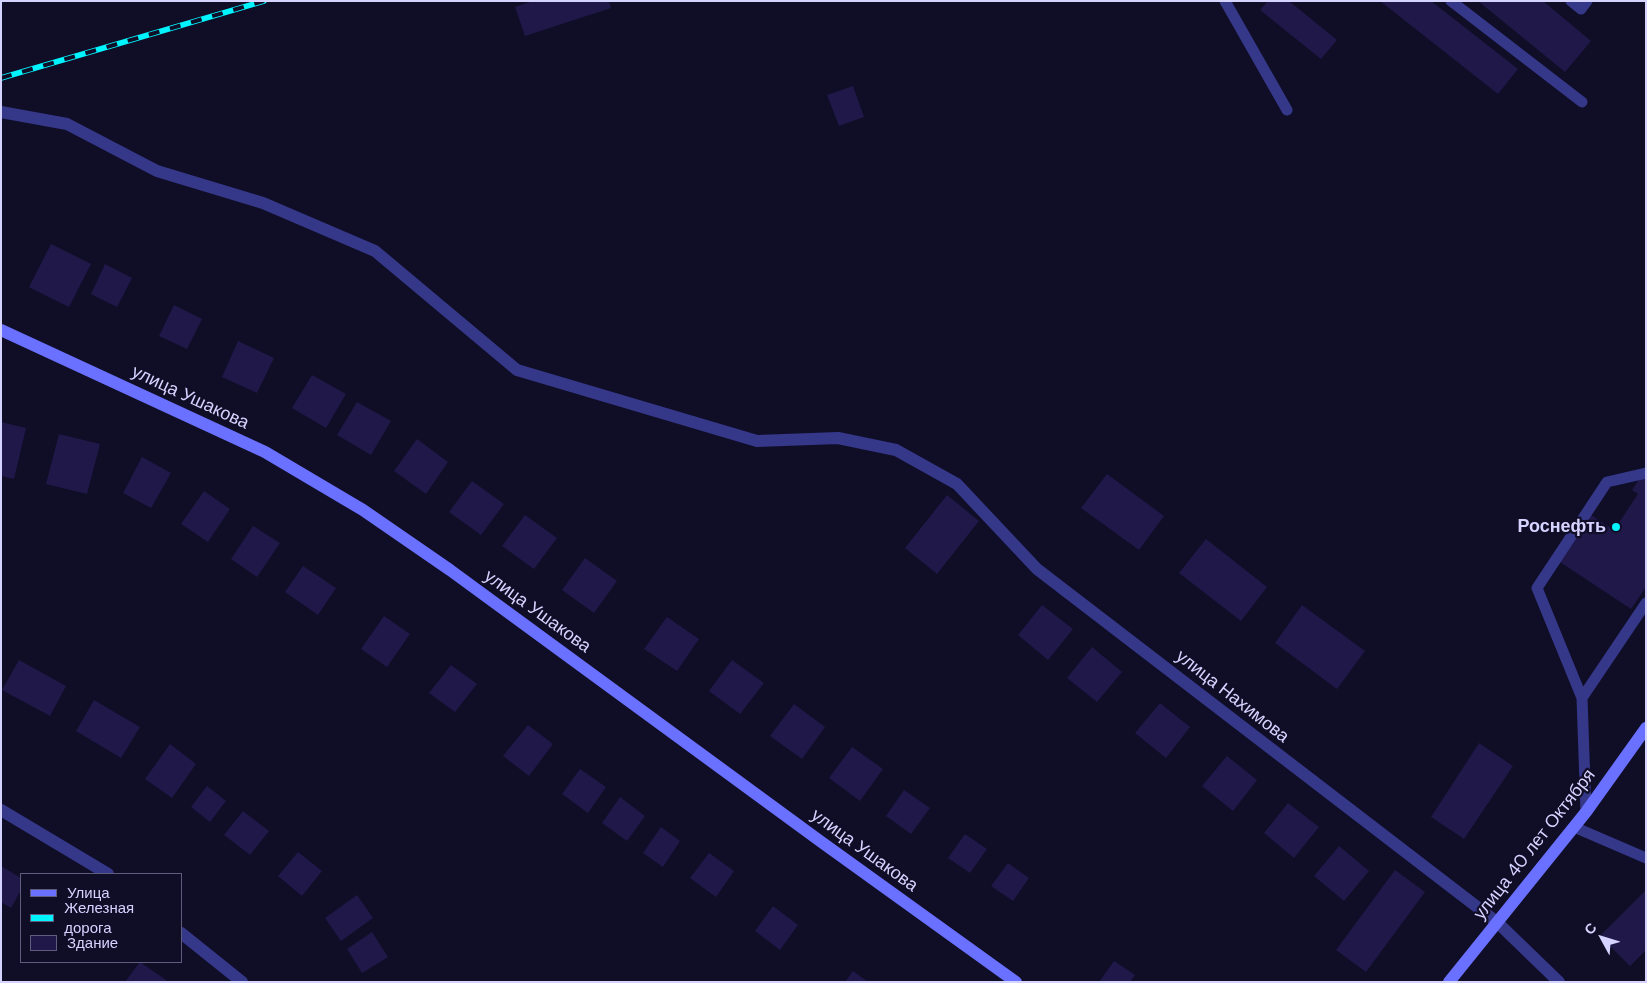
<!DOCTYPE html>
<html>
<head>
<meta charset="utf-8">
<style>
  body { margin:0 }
  #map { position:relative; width:1647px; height:983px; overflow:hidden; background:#100d27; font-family:"DM Sans",sans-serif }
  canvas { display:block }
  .frame { position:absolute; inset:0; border:2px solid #d5d3ff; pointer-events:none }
  .legend { position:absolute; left:20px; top:873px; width:162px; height:90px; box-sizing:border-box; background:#100d27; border:1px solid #5f5c7d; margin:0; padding:6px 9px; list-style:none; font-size:15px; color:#d5d3ff }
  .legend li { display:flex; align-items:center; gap:10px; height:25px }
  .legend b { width:25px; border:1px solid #5f5c7d }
  .north { position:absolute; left:1577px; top:913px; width:50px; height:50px; -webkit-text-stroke:4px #100d27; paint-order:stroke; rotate:309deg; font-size:14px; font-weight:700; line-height:20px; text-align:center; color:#d5d3ff }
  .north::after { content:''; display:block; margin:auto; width:18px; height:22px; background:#d5d3ff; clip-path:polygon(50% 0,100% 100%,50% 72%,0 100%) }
</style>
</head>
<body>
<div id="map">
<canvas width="1647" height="983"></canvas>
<div class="frame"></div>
<ul class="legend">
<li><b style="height:6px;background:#6a70ff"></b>Улица</li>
<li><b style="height:6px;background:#00f4fe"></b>Железная дорога</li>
<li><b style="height:14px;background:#1f1849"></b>Здание</li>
</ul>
<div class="north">С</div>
</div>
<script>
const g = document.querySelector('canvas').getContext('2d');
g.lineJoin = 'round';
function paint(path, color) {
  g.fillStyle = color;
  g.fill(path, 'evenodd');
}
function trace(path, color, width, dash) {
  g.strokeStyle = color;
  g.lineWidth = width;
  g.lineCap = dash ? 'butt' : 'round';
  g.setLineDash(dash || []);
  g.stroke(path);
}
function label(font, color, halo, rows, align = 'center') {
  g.font = font + ' "DM Sans",sans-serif';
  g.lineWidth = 4.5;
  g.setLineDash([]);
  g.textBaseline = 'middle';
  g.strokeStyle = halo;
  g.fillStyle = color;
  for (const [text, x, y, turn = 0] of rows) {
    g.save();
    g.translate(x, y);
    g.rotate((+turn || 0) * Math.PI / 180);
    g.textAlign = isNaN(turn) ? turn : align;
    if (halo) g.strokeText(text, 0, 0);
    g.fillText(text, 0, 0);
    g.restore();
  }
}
const building = new Path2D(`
  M533,1H609L611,8L525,36L515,7Z
  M1268,1H1289L1337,40L1321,59L1260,10Z
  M1380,1H1431L1518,69L1498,94Z
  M1478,1H1543L1591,41L1565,72Z
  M853,86L864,117L839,126L827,95Z
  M51,244L91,264L69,307L29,287Z
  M105,264L132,278L117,307L91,294Z
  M174,305L202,319L187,349L159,336Z
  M238,341L274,358L257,393L222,377Z
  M312,375L346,394L326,428L292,408Z
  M357,402L391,421L371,455L337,435Z
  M1,422L26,428L14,479L1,476Z
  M59,434L100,444L87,494L46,484Z
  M417,439L448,462L426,494L394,471Z
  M142,457L171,473L151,508L123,493Z
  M1646,469V587L1631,609L1560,562L1591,515L1614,530L1638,494L1632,490Z
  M1107,474L1164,516L1139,550L1081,508Z
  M472,481L504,504L481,535L449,512Z
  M204,491L230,509L208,542L181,524Z
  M947,495L979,521L937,574L905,548Z
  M525,515L557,538L534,569L502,546Z
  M253,526L280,543L257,577L231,559Z
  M1206,539L1267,587L1241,621L1179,573Z
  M585,558L617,581L594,613L562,590Z
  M303,566L336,588L318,615L285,592Z
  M1042,605L1073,629L1048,660L1018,635Z
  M1302,605L1365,651L1337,689L1275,643Z
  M384,616L410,634L387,667L361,649Z
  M667,617L699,639L677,671L644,649Z
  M1092,647L1122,672L1097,702L1067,678Z
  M19,660L66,686L50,716L2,690Z
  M732,660L764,683L740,714L709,691Z
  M451,665L477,684L455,712L429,693Z
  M94,700L140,727L121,758L76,731Z
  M1160,703L1190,727L1166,758L1135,733Z
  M794,704L825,727L802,759L770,736Z
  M528,725L553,744L529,776L503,756Z
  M1479,743L1513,766L1464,839L1431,817Z
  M170,744L196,764L172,798L145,779Z
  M852,747L883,769L860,801L829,778Z
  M1227,756L1257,780L1233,811L1202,786Z
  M580,769L606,787L588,813L562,794Z
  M207,786L226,801L210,822L191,807Z
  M904,790L930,808L911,834L886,816Z
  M620,797L645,816L627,841L602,823Z
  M1288,803L1319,827L1294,858L1264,833Z
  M243,811L269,831L250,855L224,835Z
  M661,827L680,841L663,867L643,853Z
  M965,834L987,849L970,873L948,858Z
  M1339,846L1369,871L1344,901L1314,876Z
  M298,852L322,871L302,896L278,876Z
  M709,853L734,871L716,897L690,878Z
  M1008,863L1029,878L1013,901L991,886Z
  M1,866L21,878V890L11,908L1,902Z
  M1395,870L1425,892L1366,972L1336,950Z
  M1646,890V950L1630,966L1600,936Z
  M357,895L373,918L341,941L325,918Z
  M773,906L798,925L780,950L755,931Z
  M372,932L388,957L362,973L347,949Z
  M1114,961L1135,975L1130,982H1099Z
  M140,962L166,980L165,982H125Z
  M853,971L868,982H845Z`);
const service = new Path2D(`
  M1225,1L1287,110
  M1451,1L1582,102
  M1571,1L1581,9L1587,1
  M1582,698L1537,588L1607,482L1646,473
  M1586,812L1582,698L1646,603
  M1574,827L1646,858`);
const minor = new Path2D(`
  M1,112L67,124L157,171L263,203L375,251L517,370L757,441L838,438L896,450L957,484L1037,569L1498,923L1559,982
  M1,810L108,874
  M181,933L242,982`);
const secondary = new Path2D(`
  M1,330L265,452L363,510L450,570L820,841L1016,982
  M1449,982L1586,812L1646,728`);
const rail = new Path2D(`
  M1,78L264,1`);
const markers = [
  [1616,527,5,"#00f4fe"]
];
const streetNames = [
  ["улица Ушакова",190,398,25],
  ["улица Ушакова",537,612,36],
  ["улица Нахимова",1232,697,38],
  ["улица 40 лет Октября",1535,845,-52],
  ["улица Ушакова",864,851,36]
];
const poiNames = [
  ["Роснефть",1606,527]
];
paint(building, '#1f1849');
trace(service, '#353789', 11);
trace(minor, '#353789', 12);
trace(secondary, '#6a70ff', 12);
trace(rail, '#00f4fe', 5.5);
trace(rail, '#100d27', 4, [11]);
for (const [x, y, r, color] of markers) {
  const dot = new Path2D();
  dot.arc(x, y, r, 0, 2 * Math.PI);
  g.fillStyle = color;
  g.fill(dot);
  trace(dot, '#100d27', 2);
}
label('18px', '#d5d3ff', '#100d27', streetNames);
label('bold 18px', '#d5d3ff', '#100d27', poiNames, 'right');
</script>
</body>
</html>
